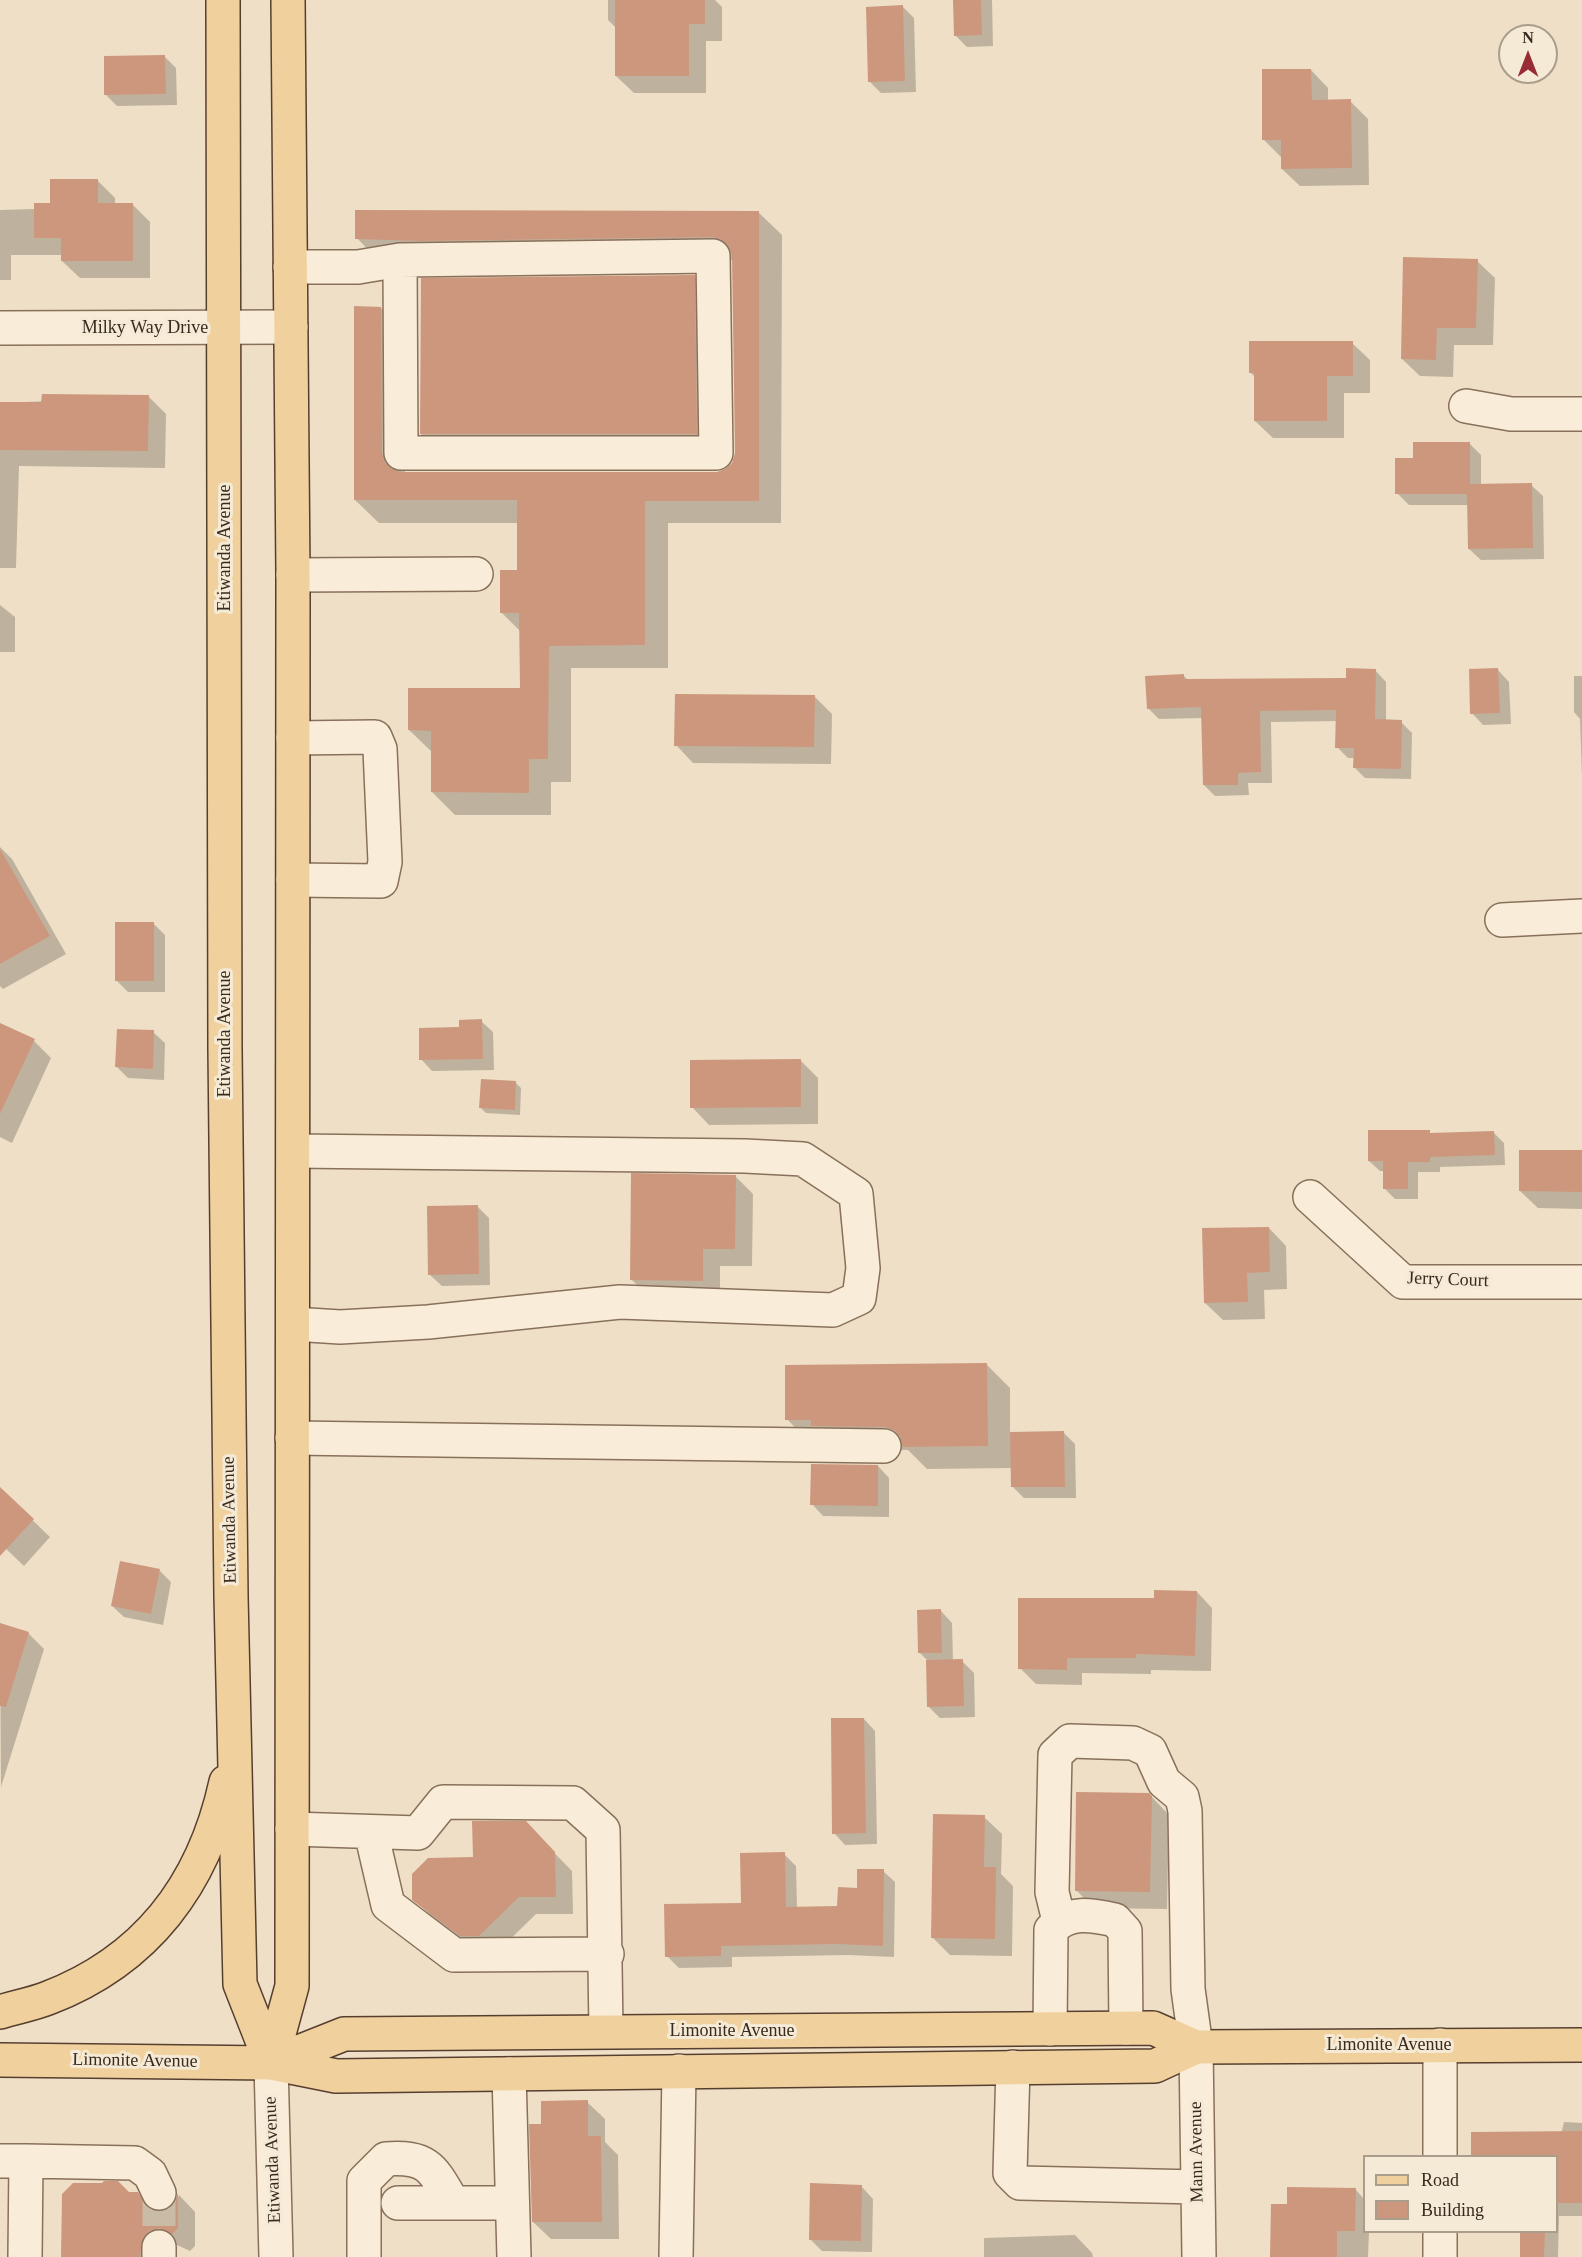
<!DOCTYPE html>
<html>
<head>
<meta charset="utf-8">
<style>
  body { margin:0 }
  #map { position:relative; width:1582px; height:2257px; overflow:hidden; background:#eedfc6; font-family:Georgia,serif }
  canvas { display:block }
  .legend { position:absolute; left:1363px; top:2155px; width:195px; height:78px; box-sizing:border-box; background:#f5ead5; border:2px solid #aa9d8c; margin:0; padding:8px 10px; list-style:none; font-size:18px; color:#392a1f }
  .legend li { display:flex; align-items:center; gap:12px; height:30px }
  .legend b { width:30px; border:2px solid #aa9d8c }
  .north { position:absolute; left:1498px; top:24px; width:60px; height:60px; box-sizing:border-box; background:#f5ead5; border:2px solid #aa9d8c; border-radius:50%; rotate:0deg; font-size:16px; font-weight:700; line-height:24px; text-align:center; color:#392a1f }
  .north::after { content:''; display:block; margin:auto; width:21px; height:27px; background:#972c35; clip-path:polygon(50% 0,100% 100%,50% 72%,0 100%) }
</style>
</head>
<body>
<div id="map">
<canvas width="1582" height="2257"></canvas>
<ul class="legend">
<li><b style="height:8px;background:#f0d19e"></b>Road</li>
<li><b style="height:16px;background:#cc977c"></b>Building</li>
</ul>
<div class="north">N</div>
</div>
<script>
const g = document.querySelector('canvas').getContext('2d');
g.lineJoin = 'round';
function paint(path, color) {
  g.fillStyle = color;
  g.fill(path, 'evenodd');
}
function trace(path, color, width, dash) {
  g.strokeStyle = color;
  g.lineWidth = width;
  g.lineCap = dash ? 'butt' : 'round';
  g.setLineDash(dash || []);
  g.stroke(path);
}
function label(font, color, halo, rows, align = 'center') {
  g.font = font + ' Georgia,serif';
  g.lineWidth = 6;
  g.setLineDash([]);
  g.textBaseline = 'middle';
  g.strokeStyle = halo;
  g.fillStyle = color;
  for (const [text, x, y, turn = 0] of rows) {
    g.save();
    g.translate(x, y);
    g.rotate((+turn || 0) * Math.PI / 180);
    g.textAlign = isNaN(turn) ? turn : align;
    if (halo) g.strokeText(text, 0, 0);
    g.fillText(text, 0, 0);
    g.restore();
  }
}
const shadow = new Path2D(`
  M608,0H715L722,7V41H706V93H634L616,76V28L608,20Z
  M954,0H992L993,46L967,47L955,35Z
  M903,7L914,18L916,92L881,93L869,81Z
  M165,57L176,68L177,105L117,106L106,95Z
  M1311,70L1328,88V101H1350L1368,119L1369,185L1300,186L1282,169V158L1264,140Z
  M97,180L115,198V204H132L150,222V278H80L62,261V255H11V280H0V210L35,209L52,204Z
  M758,212L782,235L781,523H668V668H571V782H551V815H455L432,792V752L409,730L521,690V632L502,613L519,571V523H379L355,500L381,308L404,331L405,473H717L726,471L733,463L736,453L733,260L445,264L380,262L357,238Z
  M1477,261L1495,278L1493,345H1454L1453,377L1420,376L1402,359Z
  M694,276L712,294L714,451H439L421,434V309Z
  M1352,343L1370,360V393H1344V438H1273L1255,421V377L1251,373Z
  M149,397L166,414L165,468L19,466L16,568H0V403Z
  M1469,443L1481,455V486L1531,485L1543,496L1544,559L1481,560L1469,549V505H1409L1397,493Z
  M0,605L15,617V652H0Z
  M1375,670L1386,682V721L1401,722L1412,733L1411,779L1365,778L1354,767L1355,758H1348L1337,747L1338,721L1271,722L1272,783H1248L1249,795L1215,796L1204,785L1203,718L1159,719L1148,708L1183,675L1188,680L1347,679Z
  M1498,670L1509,682L1511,724L1483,725L1472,713Z
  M1574,676H1582V776L1580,719L1574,712Z
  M815,697L832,714L831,764L693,763L676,745Z
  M0,847L12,859L66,954L3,989L0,986Z
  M153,923L165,935V992H128L117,981Z
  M481,1021L493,1032L494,1070L432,1071L421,1059L461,1029Z
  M0,1025L34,1041L51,1058L12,1143L0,1137Z
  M153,1032L165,1043L164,1080L128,1078L117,1067Z
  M800,1060L818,1078V1124L709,1125L692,1107Z
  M515,1082L521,1088L520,1115L486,1113L481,1108Z
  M1429,1132L1431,1134L1493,1132L1504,1143L1505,1165L1440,1167V1172H1418V1199H1395L1384,1188V1171H1380L1369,1161Z
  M1582,1152V1209L1538,1208L1520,1191Z
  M735,1176L753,1194L752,1266H720V1298L649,1297L632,1280Z
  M478,1207L489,1218L490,1285L442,1286L430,1275Z
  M1269,1228L1286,1246L1287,1289L1264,1290L1265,1319L1223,1320L1205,1303Z
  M986,1364L1010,1388V1433L1063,1432L1075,1444L1076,1498H1024L1013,1487L1012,1468L927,1469L908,1450L836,1449L810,1443L787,1419Z
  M878,1466L889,1478V1517L823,1516L812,1504Z
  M0,1489L50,1537L24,1566L3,1546L0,1549Z
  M160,1571L171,1582L163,1625L124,1617L112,1606Z
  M1197,1592L1212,1608L1211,1671L1151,1670V1674L1082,1673V1685L1036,1684L1020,1668L1156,1599Z
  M941,1611L952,1623L953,1661H962L974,1673L975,1717L940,1718L928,1706V1661L920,1653Z
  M0,1625L28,1633L44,1649L1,1787Z
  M864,1719L875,1731L877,1844L845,1845L834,1833Z
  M1149,1794L1169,1815L1167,1909L1094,1908L1076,1890Z
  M984,1817L1002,1834L1001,1874L1013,1886L1012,1956L950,1955L932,1937Z
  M525,1823L572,1871L573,1914H536L496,1953H479L432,1917L414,1899Z
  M784,1854L796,1866L797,1908H839L883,1871L895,1882L894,1957L849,1955L732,1957V1967L679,1968L667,1956L742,1905Z
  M587,2102L605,2119V2142L618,2155L619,2239H551L533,2222L543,2125Z
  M1564,2122L1582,2123V2216H1559L1558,2257H1521V2232H1556V2156Z
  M862,2187L873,2199L872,2252L822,2251L810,2239Z
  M1356,2190L1364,2199V2232H1369L1368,2257H1272L1289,2206Z
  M128,2194H137L156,2213L167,2212L175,2205L179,2195L195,2212V2246L190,2251L177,2245L168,2248L160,2257H63Z
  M1075,2235L1092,2253L1093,2257H984V2238Z`);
const building = new Path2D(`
  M615,0H705V24H689V76H615Z
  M953,0H981L982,35L954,36Z
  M903,5L905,81L868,82L866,7Z
  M165,55L166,94L104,95V56Z
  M1262,69H1311L1312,100L1351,99L1352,168L1281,169V140H1262Z
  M50,179H98V203H133V261H61V238H34V203H50Z
  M355,210L759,211V501H645V645L549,646L548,759H529V793L431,792V731L408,730V688H520L519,613H500V570H517V500H354V306L381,307L382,453L385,463L392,469L401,472H717L725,469L732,463L735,453L732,256L729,247L723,240L713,237L421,241L355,239Z
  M1403,257L1478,259L1476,328H1437L1436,360L1401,359Z
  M695,275L697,434H420L421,278Z
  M1249,341H1353V376H1327V421H1254V373H1249Z
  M42,394L149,395L148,451L0,450V402H41Z
  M1413,442H1470V484L1532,483L1533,548L1468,549L1467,494H1395V458H1413Z
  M1346,668L1376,669L1375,719L1402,720L1401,769L1353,768L1354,748H1335L1336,710L1260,711L1261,772L1238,773V785H1203L1201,707L1147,709L1145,676L1184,674V679L1346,678Z
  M1498,668L1500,713L1470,714L1469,669Z
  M675,694L815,695L814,747L674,746Z
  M0,849L50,936L0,964Z
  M115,922H154V981H115Z
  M482,1019L483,1059L419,1060V1028L459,1027V1020Z
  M0,1023L35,1039L0,1114Z
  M117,1029L154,1030L153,1069L115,1067Z
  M801,1059V1107L690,1108V1060Z
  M481,1079L516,1081L515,1110L479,1108Z
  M1368,1130H1430V1133L1494,1131L1495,1155L1430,1157V1162H1408V1189H1383V1161H1368Z
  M1519,1150H1582V1192L1519,1191Z
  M631,1173L736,1175L735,1249H703V1281L630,1280Z
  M478,1205L479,1274L428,1275L427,1206Z
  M1269,1227L1270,1272L1247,1273L1248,1302L1204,1303L1202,1228Z
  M987,1363L988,1446L903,1447L900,1436L894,1430L885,1427L811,1426V1420H785V1365Z
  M1064,1431L1065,1487H1011L1010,1432Z
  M811,1464L878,1465V1506L810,1505Z
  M0,1487L34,1519L0,1556Z
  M120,1561L160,1569L151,1614L111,1606Z
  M1154,1590L1197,1591L1195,1656L1136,1654V1658H1067V1670L1018,1669V1598H1154Z
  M941,1609L942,1653H918L917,1610Z
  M0,1623L29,1632L6,1707L0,1706Z
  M963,1659L964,1706L927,1707L926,1660Z
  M831,1718H864L866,1833L832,1834Z
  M1076,1792L1149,1793L1152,1796L1150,1892L1075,1891Z
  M933,1814L985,1815L984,1867H996L995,1939L931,1938Z
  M472,1821H526L555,1852L556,1897H519L479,1936H460L412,1900V1874L428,1858L473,1857Z
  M785,1852L786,1907L837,1906L838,1887L857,1888V1869H884L883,1946L837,1944L721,1946V1956L665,1957L664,1904L741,1903L740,1853Z
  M588,2100V2136H601L602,2222H532L529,2124H541V2101Z
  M1582,2131V2203H1557V2157H1471V2132Z
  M104,2181H118L129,2192H138L148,2208L157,2212L166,2210L174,2204L178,2193V2228L172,2234L160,2228L149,2231L143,2238L140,2257H61L62,2194L73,2183H102Z
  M810,2183L862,2185L861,2241L809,2240Z
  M1287,2187L1356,2188L1355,2231H1337V2257H1270L1271,2204H1287Z
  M1520,2232H1545L1544,2257H1520Z`);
const minorTunnel = new Path2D(`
  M159,2193V2247`);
const minor = new Path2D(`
  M290,267H358L400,260L713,256L716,453H401L400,260
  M0,328L291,327
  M1466,406L1511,414H1582
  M293,575L476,574
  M293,738L375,737L380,749L385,862L381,881L293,880
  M1502,920L1582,916
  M1310,1197L1403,1282H1582
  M293,1324L340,1327L428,1322L620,1302L833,1310L859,1298L863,1268L856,1194L803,1159L745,1156L294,1151
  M292,1438L884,1446
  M292,1829L418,1833L443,1802L573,1803L603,1830L606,2031
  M371,1832L388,1905L454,1955L607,1954
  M1059,1921L1052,1892L1055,1755L1070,1741L1133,1743L1150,1751L1164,1782L1182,1797L1185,1811L1188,1989L1196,2047L1199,2257
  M1050,2029L1051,1930C1068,1910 1092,1915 1115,1920L1125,1931L1126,2028
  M1440,2045V2156
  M271,2063L276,2257
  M1013,2067L1010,2173L1020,2183L1198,2187
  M509,2074L514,2257
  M0,2161H26L25,2257
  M26,2161L135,2163L150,2174L159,2193
  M398,2203H512
  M1440,2232V2257
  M159,2257V2247
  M364,2257V2181L386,2159C429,2156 433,2169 453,2203
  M676,2257L679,2071`);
const major = new Path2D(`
  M223,0L225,1049L231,1596L240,1984L271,2063
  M0,2012C16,2007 33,2004 48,1998C147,1960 204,1883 226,1782
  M0,2060L271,2063L336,2076L1155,2066L1196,2047
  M271,2063L292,1986L293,575L288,0
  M271,2063L344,2034L1153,2028L1196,2047L1582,2045`);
const streetNames = [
  ["Milky Way Drive",145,328],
  ["Etiwanda Avenue",225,548,-90],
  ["Etiwanda Avenue",225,1034,-90],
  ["Jerry Court",1448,1280,2],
  ["Etiwanda Avenue",230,1520,-91],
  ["Limonite Avenue",732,2031],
  ["Limonite Avenue",1389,2045],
  ["Limonite Avenue",135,2061,1],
  ["Mann Avenue",1197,2152,-91],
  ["Etiwanda Avenue",273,2160,-92]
];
paint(shadow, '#0003');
paint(building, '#cc977c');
trace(minorTunnel, '#cabba5', 33, [33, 16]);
trace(minor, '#89705b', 36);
trace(major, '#573f30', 36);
trace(minor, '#f9edd9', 33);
trace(major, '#f0d19e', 33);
label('18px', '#392a1f', '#f5ead5', streetNames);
</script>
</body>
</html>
